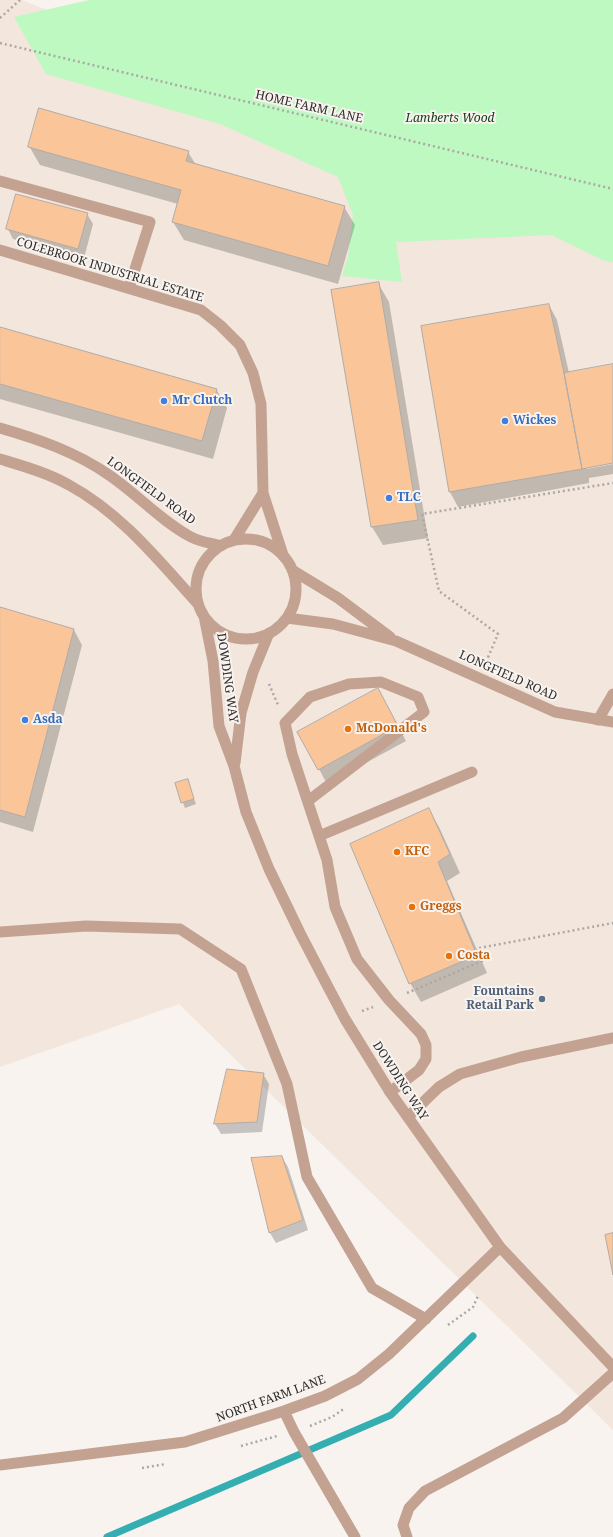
<!DOCTYPE html>
<html>
<head>
<meta charset="utf-8">
<style>
  body { margin:0 }
  canvas { display:block; background:#f8f3ef }
</style>
</head>
<body>
<canvas width="613" height="1537"></canvas>
<script>
const g = document.querySelector('canvas').getContext('2d');
g.lineJoin = 'round';
function paint(path, color) {
  g.fillStyle = color;
  g.fill(path, 'evenodd');
}
function trace(path, color, width, dash) {
  g.strokeStyle = color;
  g.lineWidth = width;
  g.lineCap = dash ? 'butt' : 'round';
  g.setLineDash(dash || []);
  g.stroke(path);
}
function label(font, color, halo, rows, align = 'center') {
  g.font = font + ' "Noto Serif",serif';
  g.lineWidth = 4;
  g.setLineDash([]);
  g.textBaseline = 'middle';
  g.strokeStyle = halo;
  g.fillStyle = color;
  for (const [text, x, y, turn = 0] of rows) {
    g.save();
    g.translate(x, y);
    g.rotate((+turn || 0) * Math.PI / 180);
    g.textAlign = isNaN(turn) ? turn : align;
    if (halo) g.strokeText(text, 0, 0);
    g.fillText(text, 0, 0);
    g.restore();
  }
}
const built = new Path2D(`
  M0,0H22L613,236V1430L179,1004L0,1067Z`);
const green = new Path2D(`
  M89,0H613V262L605,261L551,235L396,242L402,282L342,276L348,257L353,215L338,177L220,124L46,74L14,17Z`);
const shadow = new Path2D(`
  M29,146L188,152L196,165L344,207L355,225L338,284L184,240L173,222L178,204L40,165Z
  M87,214L93,224L84,258L13,239L8,229Z
  M378,283L389,302L428,538L383,545L372,527L333,291Z
  M549,305L557,320L569,373L613,365V462L587,467V469L613,464V474L589,478V483L458,507L450,492L422,327Z
  M0,328L216,389L227,408L213,459L0,399Z
  M0,608L74,630L82,645L33,832L0,822Z
  M386,704L406,741L327,784L319,769Z
  M187,780L196,804L185,808L176,784Z
  M428,809L439,827L460,873L447,881L487,973L421,1002L410,983Z
  M227,1070L263,1074L269,1084L262,1132L221,1134L215,1124Z
  M282,1157L288,1167L308,1230L276,1243L270,1233Z`);
const stream = new Path2D(`
  M107,1537L391,1415L473,1336`);
const building = new Path2D(`
  M39,108L189,151L186,161L345,206L328,266L172,222L181,190L28,147Z
  M16,194L88,213L78,249L6,229Z
  M379,282L418,520L371,527L331,290Z
  M549,304L564,373L582,469L449,492L421,326Z
  M0,327L217,389L202,441L0,384Z
  M613,364V463L582,469L564,373Z
  M0,607L74,629L25,817L0,810Z
  M378,688L398,726L318,770L297,732Z
  M188,779L194,799L181,803L175,783Z
  M429,808L450,854L438,862L477,955L409,984L350,844Z
  M227,1069L264,1073L257,1122L214,1124Z
  M282,1156L303,1220L269,1233L251,1158Z
  M613,1233V1275L605,1235Z`);
const path = new Path2D(`
  M0,18L20,0
  M0,43L613,189
  M486,662L498,634L439,591L422,514L613,483
  M269,684L278,705
  M407,993L482,961L479,948L613,923
  M362,1011L373,1007
  M448,1325L473,1307L478,1296
  M310,1426L332,1417L345,1408
  M241,1446L277,1436
  M142,1468L166,1464`);
const service = new Path2D(`
  M0,181L150,222L129,288
  M598,720L613,694
  M308,801L424,712L418,697L381,682L349,684L310,697L285,723L292,754L327,860L335,907L357,959L389,1000L421,1034L426,1045V1059L419,1070L390,1092
  M319,836L472,772
  M0,932L86,926L180,929L241,969L287,1084L307,1177L372,1288L426,1319
  M408,1117L439,1087L460,1074L521,1057L613,1038
  M284,1411L294,1432L355,1537
  M0,1465L185,1442L284,1411L325,1396L358,1379L389,1354L500,1247
  M407,1537L403,1525L409,1508L425,1491L563,1418L613,1373`);
const minor = new Path2D(`
  M0,250L201,310L220,325L240,345L253,373L261,404L263,493L283,555
  M234,540L263,493`);
const tertiary = new Path2D(`
  M0,428C38,439 76,452 109,475C137,494 161,521 191,537C200,542 211,543 221,546
  M0,459C23,466 48,473 69,485C121,513 159,561 198,604
  M196 589a50 50 0 1 1 100 0a50 50 0 1 1-100 0Z
  M292,570L338,598L390,637
  M204,616L213,661L219,726L234,766L246,812L269,869L300,933L326,983L345,1019L390,1092L500,1247L613,1367
  M287,618L333,624L396,641L555,712L613,722
  M235,763L241,713L253,672L269,633`);
const markers = [
  [164,401,4,"#3f7fe0"],
  [505,421,4,"#3f7fe0"],
  [389,498,4,"#3f7fe0"],
  [25,720,4,"#3f7fe0"],
  [348,729,4,"#e8710a"],
  [397,852,4,"#e8710a"],
  [412,907,4,"#e8710a"],
  [449,956,4,"#e8710a"],
  [542,999,4,"#5c6f8a"]
];
const streetNames = [
  ["HOME FARM LANE",309,107,13],
  ["COLEBROOK INDUSTRIAL ESTATE",110,270,17],
  ["LONGFIELD ROAD",151,491,36],
  ["LONGFIELD ROAD",508,676,24],
  ["DOWDING WAY",227,678,82],
  ["DOWDING WAY",400,1081,57],
  ["NORTH FARM LANE",271,1399,-20]
];
const parkNames = [
  ["Lamberts Wood",450,119]
];
const shopNames = [
  ["Mr Clutch",172,401],
  ["Wickes",513,421],
  ["TLC",397,498],
  ["Asda",33,720]
];
const foodNames = [
  ["McDonald's",356,729],
  ["KFC",405,852],
  ["Greggs",420,907],
  ["Costa",457,956]
];
const serviceNames = [
  ["Fountains",534,992],
  ["Retail Park",534,1006]
];
paint(built, '#f2e6dd');
paint(green, '#bdf9c1');
paint(shadow, '#0003');
trace(stream, '#34aeb0', 7);
paint(building, '#f9c599');
trace(building, '#b1aca8', 1);
trace(path, '#aca8a5', 2.5, [2, 3]);
trace(service, '#c4a292', 11);
trace(minor, '#c4a292', 11);
trace(tertiary, '#c4a292', 11);
for (const [x, y, r, color] of markers) {
  const dot = new Path2D();
  dot.arc(x, y, r, 0, 2 * Math.PI);
  g.fillStyle = color;
  g.fill(dot);
  trace(dot, '#f8f3ef', 1.5);
}
label('12px', '#2f2d2c', '#f8f3ef', streetNames);
label('italic 12px', '#13401a', '#f8f3ef', parkNames);
label('bold 12px', '#366cbe', '#f8f3ef', shopNames, 'left');
label('bold 12px', '#c56008', '#f8f3ef', foodNames, 'left');
label('bold 12px', '#4e5e75', '#f8f3ef', serviceNames, 'right');
</script>
</body>
</html>
